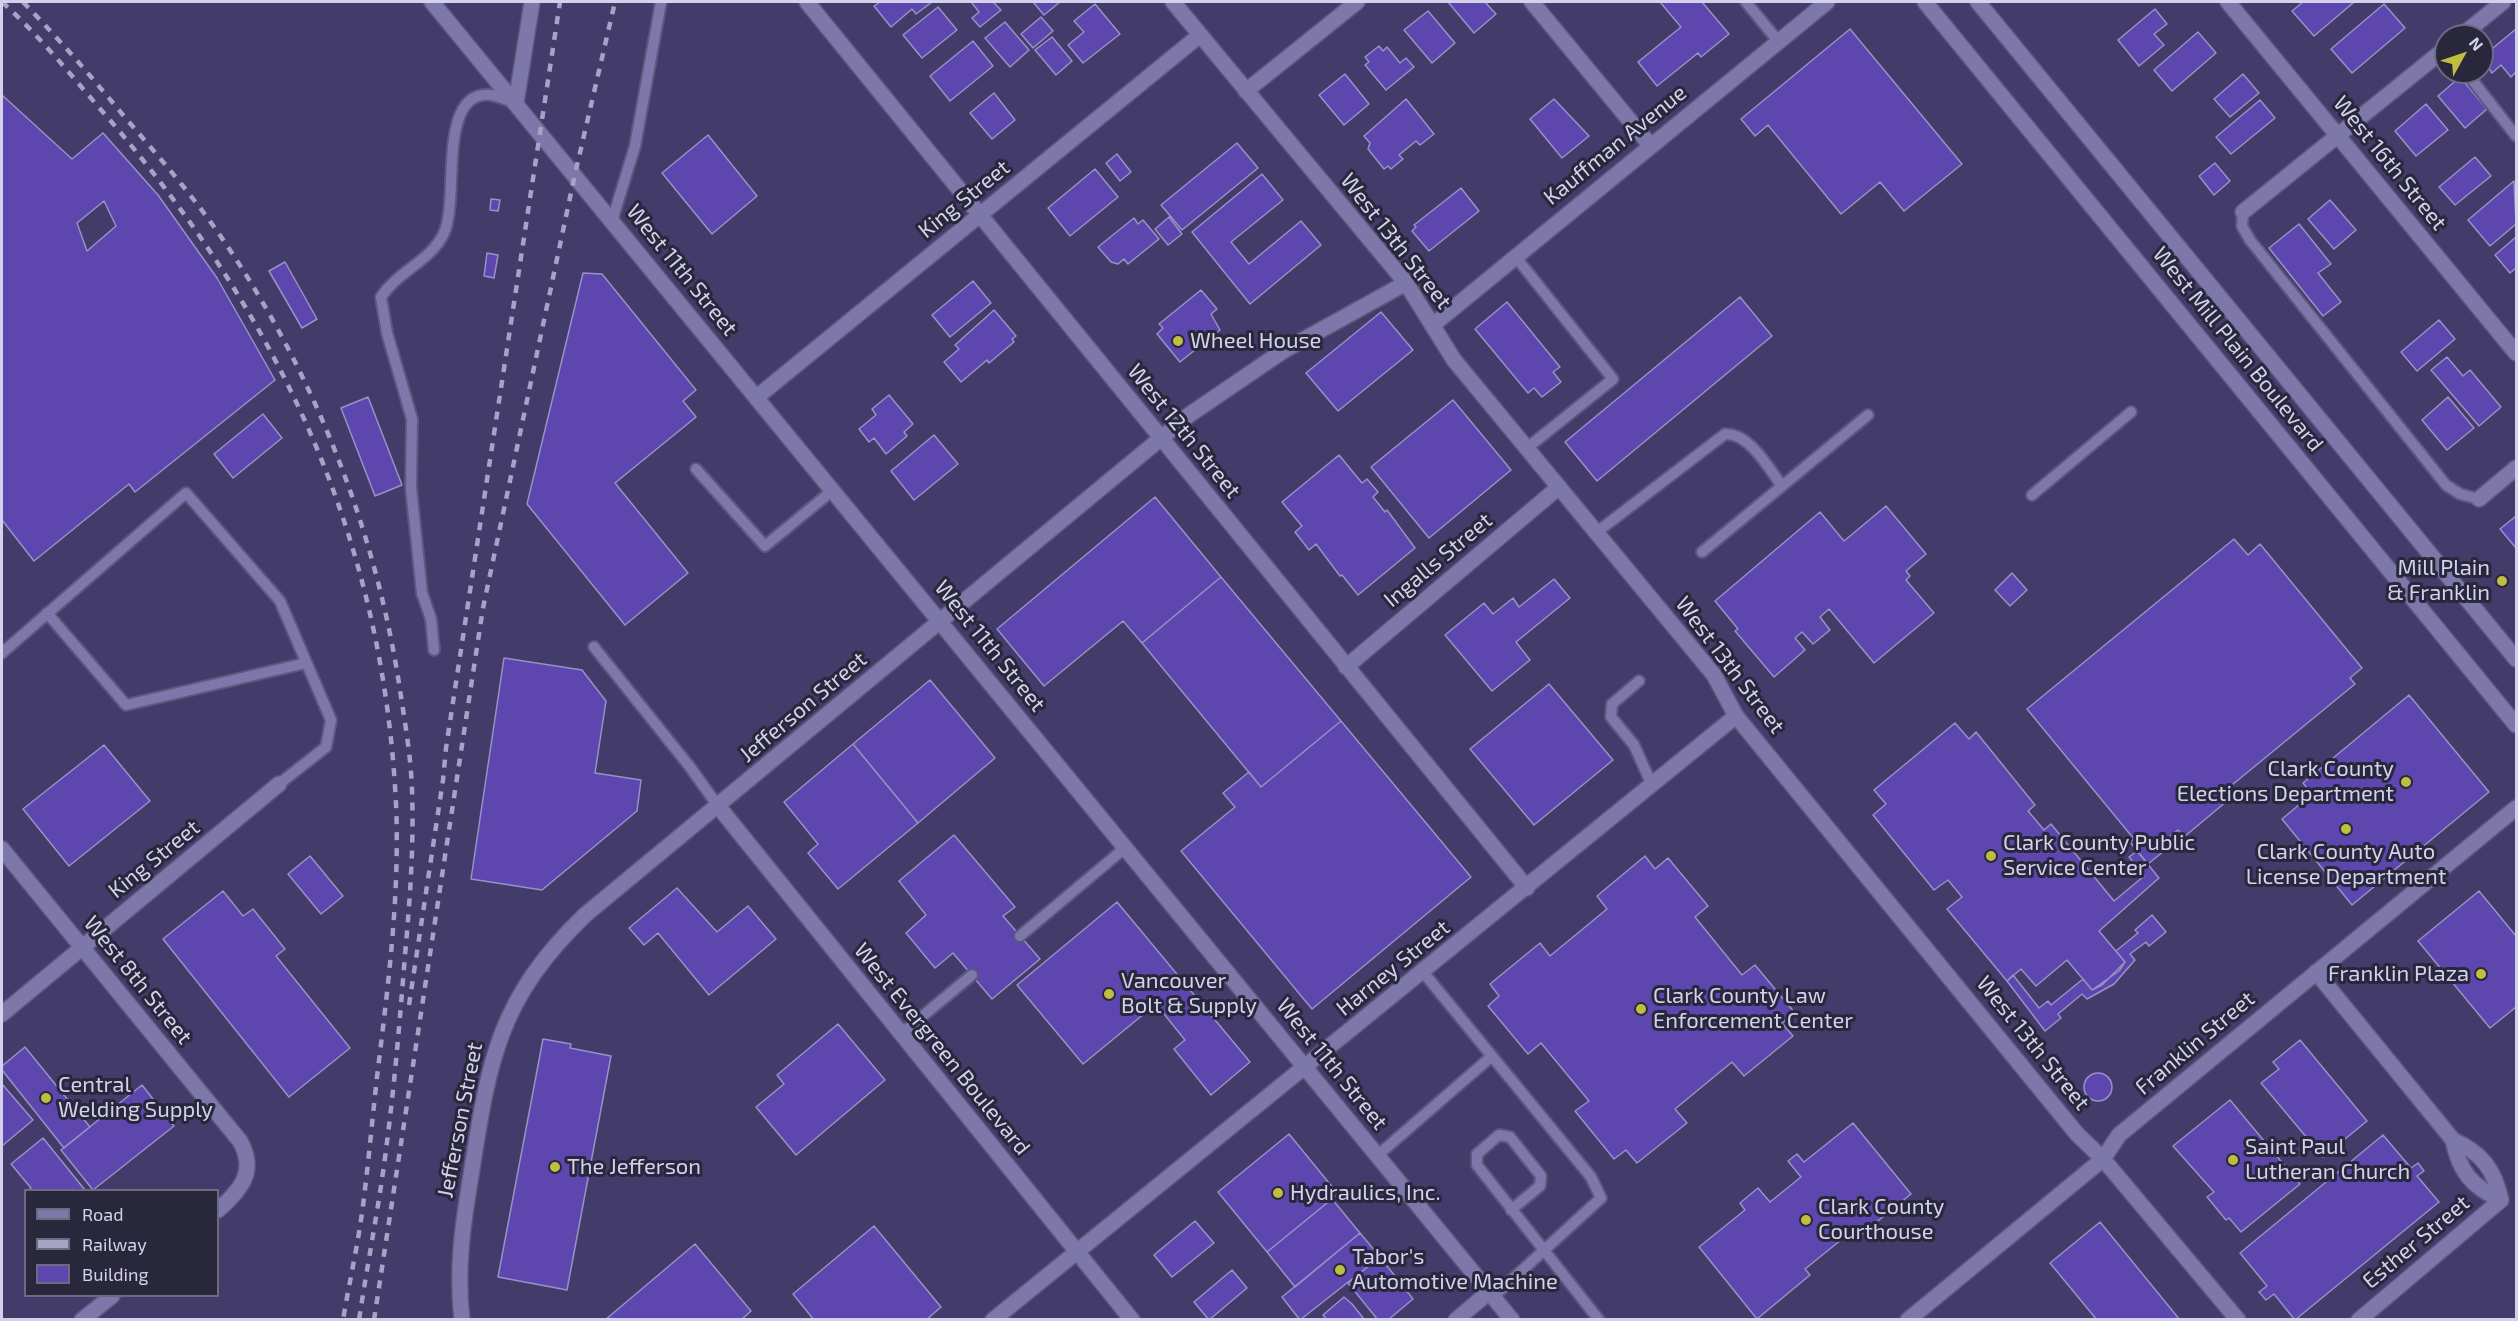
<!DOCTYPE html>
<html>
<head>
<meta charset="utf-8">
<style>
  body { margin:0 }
  #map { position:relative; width:2518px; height:1321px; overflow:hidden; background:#433c6a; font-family:"Exo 2",sans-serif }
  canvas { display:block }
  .frame { position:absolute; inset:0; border:3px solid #d3d1ec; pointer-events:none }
  .legend { position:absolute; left:24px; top:1189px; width:195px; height:108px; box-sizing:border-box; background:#29273c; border:2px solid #6d6b82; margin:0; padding:8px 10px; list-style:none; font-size:18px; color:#d3d1ec }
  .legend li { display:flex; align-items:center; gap:12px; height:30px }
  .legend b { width:30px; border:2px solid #6d6b82 }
  .north { position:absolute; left:2434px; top:24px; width:60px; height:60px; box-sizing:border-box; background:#29273c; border:2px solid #6d6b82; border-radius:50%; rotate:50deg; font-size:16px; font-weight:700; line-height:24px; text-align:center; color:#d3d1ec }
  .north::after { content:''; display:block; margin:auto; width:21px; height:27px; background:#c0be41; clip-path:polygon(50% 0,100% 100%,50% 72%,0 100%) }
</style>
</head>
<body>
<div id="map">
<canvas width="2518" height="1321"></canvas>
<div class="frame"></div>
<ul class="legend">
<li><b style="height:8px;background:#7d78a9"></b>Road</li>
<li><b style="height:8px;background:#a7a3c4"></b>Railway</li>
<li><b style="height:16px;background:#5d47af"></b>Building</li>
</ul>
<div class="north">N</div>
</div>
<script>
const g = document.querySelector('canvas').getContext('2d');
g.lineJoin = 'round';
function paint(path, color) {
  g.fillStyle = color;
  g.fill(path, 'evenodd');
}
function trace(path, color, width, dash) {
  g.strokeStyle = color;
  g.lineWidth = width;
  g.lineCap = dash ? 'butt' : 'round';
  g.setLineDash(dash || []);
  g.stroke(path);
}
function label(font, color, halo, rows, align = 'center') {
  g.font = font + ' "Exo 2",sans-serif';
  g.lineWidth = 6;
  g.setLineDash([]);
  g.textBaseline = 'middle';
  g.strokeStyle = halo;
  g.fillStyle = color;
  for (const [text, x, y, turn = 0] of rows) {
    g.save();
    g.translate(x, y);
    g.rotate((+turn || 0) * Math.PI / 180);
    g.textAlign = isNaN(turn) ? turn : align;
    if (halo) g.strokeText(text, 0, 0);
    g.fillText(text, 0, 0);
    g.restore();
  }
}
const building = new Path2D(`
  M880,2H932L916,14L912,9L891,27L874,6Z
  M973,2H993L1001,10L980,27L972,18L979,12L972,3Z
  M1033,2H1060L1044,15Z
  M1448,2H1485L1496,14L1474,33Z
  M1660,2H1702L1729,34L1701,57L1698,53L1657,86L1638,62L1681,27Z
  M2303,2H2352L2353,3L2314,36L2292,11Z
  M1095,4L1120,34L1083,63L1068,45L1084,32L1074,21Z
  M2384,4L2405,28L2352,73L2331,49Z
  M938,7L957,30L922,58L903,35Z
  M2155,9L2167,24L2154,34L2164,45L2139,66L2118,40Z
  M1428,11L1455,43L1432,63L1404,30Z
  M1041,17L1053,31L1033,48L1021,34Z
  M1005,22L1029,50L1010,67L985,38Z
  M1850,29L1962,164L1904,211L1880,182L1841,214L1768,125L1755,136L1741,119Z
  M2516,29V72L2511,77L2501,65L2492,73L2482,57Z
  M2198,32L2216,53L2172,91L2154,70Z
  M1052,37L1072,61L1056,75L1035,50Z
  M973,41L993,66L950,101L930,76Z
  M1379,46L1383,51L1387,47L1400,63L1406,58L1414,67L1386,90L1365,65L1369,62L1365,57Z
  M1345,74L1369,104L1344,125L1319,95Z
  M2243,74L2259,93L2230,117L2214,99Z
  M2460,77L2487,109L2465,128L2438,96Z
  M994,93L1015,120L992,139L970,113Z
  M2,95L72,159L103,133L158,195L217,278L275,380L135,492L129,484L34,561L2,520ZM104,201L116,226L87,251L77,223Z
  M1406,99L1434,134L1420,145L1416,141L1399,155L1403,159L1391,169L1388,166L1384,169L1368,149L1370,143L1364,136Z
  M1554,99L1589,136L1562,158L1530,119Z
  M2260,100L2275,118L2231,154L2216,137Z
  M2426,104L2448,130L2416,156L2395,131Z
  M708,135L757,196L712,234L662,173Z
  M1237,143L1258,168L1182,230L1161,205Z
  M1117,154L1131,172L1120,181L1106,163Z
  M2475,157L2491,176L2455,205L2439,187Z
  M2215,163L2230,181L2214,195L2199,176Z
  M1095,169L1118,197L1070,236L1048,208Z
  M1262,174L1283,200L1231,242L1249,264L1301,221L1321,245L1250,304L1192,232Z
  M2514,181L2516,224L2490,246L2468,220Z
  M1461,188L1479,211L1429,251L1412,231L1416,227L1414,225Z
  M491,199L500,200L498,211L490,210Z
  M2330,200L2356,230L2334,249L2308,219Z
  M1169,217L1182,234L1168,245L1155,229Z
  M1134,218L1138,224L1143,220L1159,239L1128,264L1124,259L1118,264L1111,262L1098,247Z
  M2299,224L2331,264L2318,273L2341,302L2323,316L2269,248Z
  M2516,237V268L2510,273L2495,255Z
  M487,253L498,255L494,278L484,276Z
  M285,262L317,319L302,328L269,271Z
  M583,273L602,274L696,390L683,401L696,417L615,483L688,573L625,625L527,504Z
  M973,281L991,303L950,337L932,315Z
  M1201,290L1217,309L1211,314L1220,330L1180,362L1157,334L1163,328L1159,324Z
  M1740,297L1772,336L1597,481L1565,442Z
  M1507,302L1560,367L1553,372L1561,382L1542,397L1534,388L1528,393L1475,329Z
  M994,310L1016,336L1012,339L1014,342L989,363L987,360L961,382L944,362L959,349L955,345Z
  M1381,312L1413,350L1338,411L1306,373Z
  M2439,320L2455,339L2417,371L2401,352Z
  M2447,357L2463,376L2470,370L2501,407L2479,426L2431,370Z
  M889,395L913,424L904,432L907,436L886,454L874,438L869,442L859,429L876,415L872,409Z
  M368,397L402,485L375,496L341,408Z
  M2448,397L2474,428L2447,450L2422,420Z
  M1453,400L1511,470L1429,538L1371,467Z
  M263,414L282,438L233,478L214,454Z
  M934,435L958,464L914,500L891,471Z
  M1339,455L1362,483L1367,479L1378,492L1373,497L1385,512L1387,510L1415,548L1358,595L1342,575L1340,576L1316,544L1309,550L1295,532L1302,526L1282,502Z
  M1155,497L1221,577L1142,643L1123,621L1044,686L997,629Z
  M1886,506L1926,554L1906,571L1910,576L1906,580L1934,613L1874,663L1829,609L1820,617L1830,630L1813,644L1802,632L1795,638L1805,650L1774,677L1735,631L1738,629L1715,601L1820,512L1844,541Z
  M2516,516V548L2500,529Z
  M2234,539L2248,555L2260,544L2362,668L2350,678L2355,684L2221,794L2227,801L2184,837L2178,830L2159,845L2164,851L2148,864L2130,842L2134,839L2027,709Z
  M2012,573L2027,590L2010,606L1995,590Z
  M1221,577L1341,721L1261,787L1142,643Z
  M1554,579L1570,598L1516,642L1530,660L1492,691L1445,635L1484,603L1493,614L1513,598L1519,607Z
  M504,658L582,670L606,701L595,773L641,780L637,811L542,890L471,879Z
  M930,680L995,758L918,823L853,744Z
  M1549,684L1613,760L1534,825L1470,749Z
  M2409,695L2489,792L2352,905L2282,819L2312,794L2303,783Z
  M1341,721L1471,877L1312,1009L1181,851L1235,807L1223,793L1249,772L1261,787Z
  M1955,723L1969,739L1976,732L2035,805L2028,811L2044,830L2051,824L2114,901L2144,876L2129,857L2137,851L2159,878L2099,931L2125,962L2102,985L2092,990L2067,960L2036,986L2021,969L2007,981L1947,909L1962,897L1948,880L1934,890L1873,815L1886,804L1874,790Z
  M853,744L918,823L838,889L808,853L818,844L784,802Z
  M104,745L150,801L69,866L23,809Z
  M954,835L1015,907L1003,916L1040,959L992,999L953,953L935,968L906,933L926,915L899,881Z
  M310,856L343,896L321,914L288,874Z
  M1645,856L1655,869L1668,858L1708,906L1695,917L1742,975L1755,965L1795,1013L1782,1023L1793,1036L1744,1076L1732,1062L1675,1109L1687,1123L1637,1163L1626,1150L1614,1159L1575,1111L1589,1101L1541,1043L1528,1054L1488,1006L1499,996L1490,984L1540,943L1550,956L1607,909L1597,896Z
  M677,888L717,932L748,906L776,939L709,995L658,933L644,945L629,928Z
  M223,891L243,916L253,909L285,949L276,956L350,1048L289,1097L163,939Z
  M2479,891L2516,936V1007L2490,1028L2418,941Z
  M1117,902L1250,1062L1211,1095L1174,1049L1185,1040L1156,1004L1083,1064L1017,985Z
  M2152,915L2166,932L2149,946L2146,942L2130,954L2135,960L2114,984L2087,999L2082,994L2058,1014L2061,1018L2045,1031L2007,981L2013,975L2039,1008L2048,1001L2051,1005L2083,979L2092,990L2119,971L2125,962L2116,951L2138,933L2135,930Z
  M838,1024L885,1080L796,1155L756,1107L784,1084L777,1075Z
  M543,1039L571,1044L570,1048L611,1056L567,1290L498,1277Z
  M2300,1040L2367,1121L2323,1157L2261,1083L2279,1069L2273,1062Z
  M25,1047L90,1127L64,1148L2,1070V1066Z
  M2084 1087a14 14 0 1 1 28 0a14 14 0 1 1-28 0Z
  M2,1084L33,1120L2,1146Z
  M142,1085L174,1126L93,1190L61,1150Z
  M2230,1100L2300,1184L2241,1232L2229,1218L2226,1220L2207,1197L2214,1192L2173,1146Z
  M1853,1123L1911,1194L1858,1237L1852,1231L1805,1269L1810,1275L1757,1319L1699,1247L1745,1210L1740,1203L1758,1188L1770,1202L1801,1177L1788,1161L1797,1154L1804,1162Z
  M1289,1134L1338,1194L1267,1252L1218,1192Z
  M2383,1135L2411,1168L2418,1163L2424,1171L2417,1176L2439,1202L2295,1320L2274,1294L2266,1300L2259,1292L2267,1286L2240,1253Z
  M43,1138L85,1190H29L31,1188L11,1164Z
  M1332,1199L1360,1233L1295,1287L1267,1252Z
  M1195,1221L1214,1243L1172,1277L1154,1255Z
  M2100,1222L2180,1320H2097L2050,1263Z
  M874,1226L941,1307L926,1320H814L793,1294Z
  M1360,1233L1380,1257L1300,1320L1282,1297Z
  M695,1244L751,1311L741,1320H605Z
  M1380,1257L1413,1299L1388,1320H1378L1348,1283Z
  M1232,1270L1247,1288L1209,1320L1194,1302Z
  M1344,1297L1352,1304L1364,1319L1327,1320L1323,1315Z`);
const lane = new Path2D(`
  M1746,2L1778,41
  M2466,72L2516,136
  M2243,212L2242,226L2250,240L2446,485L2460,494L2479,499
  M612,221L635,146L661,2
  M1515,256L1613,379L1527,448
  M696,469L765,546L833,490
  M1782,486L1868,415
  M2032,495L2131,412
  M1597,532L1725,434C1750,433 1769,469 1782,486L1702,552
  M47,613L126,705L306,663
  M594,647L690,767L718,806
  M434,650L431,619L422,593L411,488L412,419L387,333L381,297C398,271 431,261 444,233C460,198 436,90 491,95C498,96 506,100 513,102
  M2,653L186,493L280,601L331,720L326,747L279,784
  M1639,681L1612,704L1611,717L1634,745L1652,785
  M1020,936L1126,847
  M1423,972L1591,1177L1601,1198L1493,1297
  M901,1034L972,975
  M1378,1155L1492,1056
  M1511,1210L1540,1186L1541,1176L1510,1137L1499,1135L1477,1154V1165L1599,1320`);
const street = new Path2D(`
  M432,2L1512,1320
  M807,2L1527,888
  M1173,2L1406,283
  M1532,2L1650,145
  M2228,2L2516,353
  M2461,36L2503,2
  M1246,91L1357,2
  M516,103L532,2
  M2243,212L2446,48
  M757,397L1200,35
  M2479,499L2516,468
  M1346,667L1559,487
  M2316,972L2453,1140C2482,1153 2494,1169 2501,1200
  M2,1014L279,784
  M2453,1140C2459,1171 2472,1187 2501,1200
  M993,1320L1736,716
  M1456,1320L1489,1292
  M1908,1320L2103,1159
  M2359,1320L2501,1200`);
const secondary = new Path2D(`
  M1925,2L2516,725
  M1978,2L2516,659
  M1434,324L1827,2
  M718,806L1132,1320
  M2,849L240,1141C257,1171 241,1190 218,1210
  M2103,1159L2119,1135L2516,808
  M82,1320L112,1296
  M462,1320C456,1270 463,1223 471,1175C489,1060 498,999 585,915L1189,415L1283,351L1406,283L1454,360L1714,675L1736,716L2077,1134L2103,1159L2238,1320`);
const rail = new Path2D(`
  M2,2C41,37 74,79 109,119C280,319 383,537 396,804C400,895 388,986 377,1077C372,1122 368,1168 362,1213C357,1249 349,1284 343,1320
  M23,2C58,38 91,76 123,115C159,157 195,198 226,244C316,378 376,531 400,690C405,723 411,757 412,790C414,845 410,900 405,955C400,1018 395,1080 387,1142C380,1201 368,1260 359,1320
  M409,1005L443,780L446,748L560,2
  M374,1320L483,608L575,174L615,2`);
const markers = [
  [1178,341,6,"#c0be41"],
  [2502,581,6,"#c0be41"],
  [2406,782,6,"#c0be41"],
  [2346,829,6,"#c0be41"],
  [1991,856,6,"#c0be41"],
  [2481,974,6,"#c0be41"],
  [1109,994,6,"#c0be41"],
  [1641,1009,6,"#c0be41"],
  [46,1098,6,"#c0be41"],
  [2233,1160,6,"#c0be41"],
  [555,1167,6,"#c0be41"],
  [1278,1193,6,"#c0be41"],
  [1806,1220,6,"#c0be41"],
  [1340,1270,6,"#c0be41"]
];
const streetNames = [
  ["Kauffman Avenue",1615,145,-39],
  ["West 16th Street",2390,163,51],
  ["King Street",964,199,-39],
  ["West 13th Street",1396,241,52],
  ["West 11th Street",682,270,51],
  ["West Mill Plain Boulevard",2238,349,51],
  ["West 12th Street",1184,431,51],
  ["Ingalls Street",1438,560,-40],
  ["West 11th Street",990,646,51],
  ["West 13th Street",1730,665,53],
  ["Jefferson Street",803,707,-40],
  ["King Street",154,859,-39],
  ["Harney Street",1393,968,-39],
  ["West 8th Street",138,980,51],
  ["West 13th Street",2033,1043,51],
  ["Franklin Street",2195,1043,-40],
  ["West Evergreen Boulevard",942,1049,51],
  ["West 11th Street",1332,1064,51],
  ["Jefferson Street",460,1120,-79],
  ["Esther Street",2416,1242,-40]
];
const poiNames = [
  ["Wheel House",1190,341],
  ["Mill Plain",2490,568,"right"],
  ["& Franklin",2490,593,"right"],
  ["Clark County",2394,769,"right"],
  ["Elections Department",2394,794,"right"],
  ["Clark County Public",2003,843],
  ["Service Center",2003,868],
  ["Clark County Auto",2346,852,"center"],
  ["License Department",2346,877,"center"],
  ["Franklin Plaza",2469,974,"right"],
  ["Vancouver",1121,981],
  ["Bolt & Supply",1121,1006],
  ["Clark County Law",1653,996],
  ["Enforcement Center",1653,1021],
  ["Central",58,1085],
  ["Welding Supply",58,1110],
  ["Saint Paul",2245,1147],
  ["Lutheran Church",2245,1172],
  ["The Jefferson",567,1167],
  ["Hydraulics, Inc.",1290,1193],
  ["Clark County",1818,1207],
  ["Courthouse",1818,1232],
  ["Tabor's",1352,1257],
  ["Automotive Machine",1352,1282]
];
paint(building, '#5d47af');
trace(building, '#9792c5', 1.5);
trace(lane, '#5d567d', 14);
trace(street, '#5d567d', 18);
trace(secondary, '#5d567d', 18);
trace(lane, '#7d78a9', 10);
trace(street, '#7d78a9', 15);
trace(secondary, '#7d78a9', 15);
trace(rail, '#a7a3c4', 4.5, [8, 8]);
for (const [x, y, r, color] of markers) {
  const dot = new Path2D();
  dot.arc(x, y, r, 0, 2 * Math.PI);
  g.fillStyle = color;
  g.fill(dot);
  trace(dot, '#29273c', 2);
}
label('22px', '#d3d1ec', '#29273c', streetNames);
label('22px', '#d3d1ec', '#29273c', poiNames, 'left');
</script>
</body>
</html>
